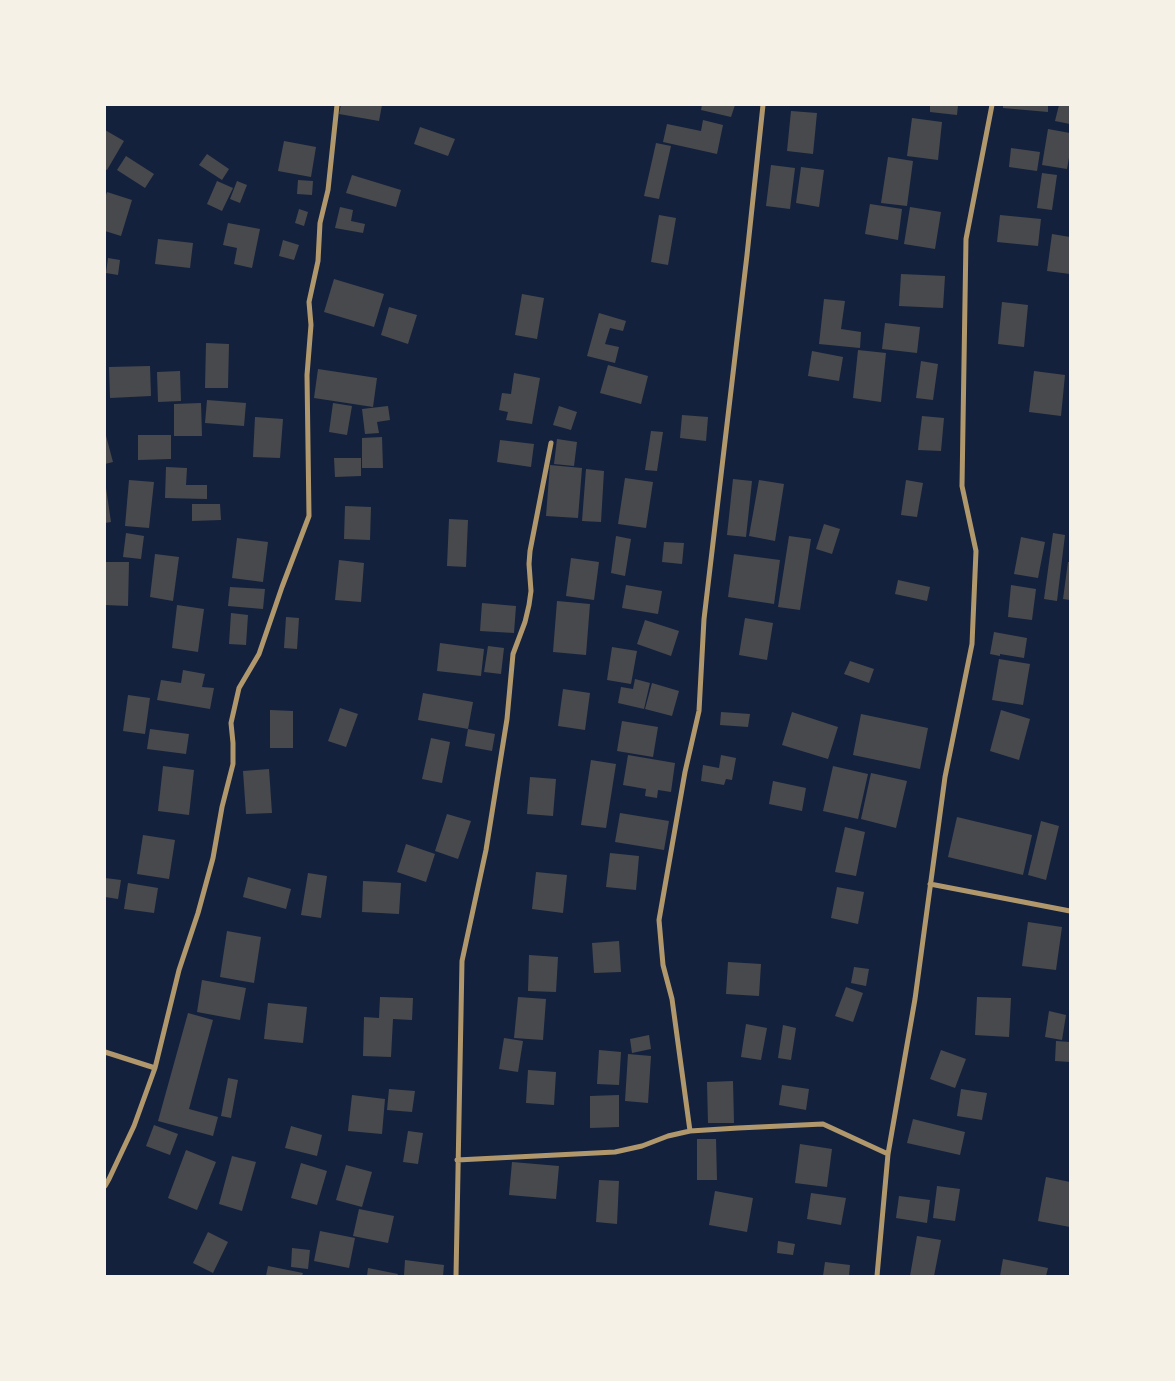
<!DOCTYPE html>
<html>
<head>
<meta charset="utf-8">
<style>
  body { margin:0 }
  #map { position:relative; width:1175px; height:1381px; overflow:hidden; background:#14213d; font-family:"Titillium Web",sans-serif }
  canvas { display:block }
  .frame { position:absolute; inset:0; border:106px solid #f6f1e7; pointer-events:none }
</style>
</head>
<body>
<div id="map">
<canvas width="1175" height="1381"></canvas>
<div class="frame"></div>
</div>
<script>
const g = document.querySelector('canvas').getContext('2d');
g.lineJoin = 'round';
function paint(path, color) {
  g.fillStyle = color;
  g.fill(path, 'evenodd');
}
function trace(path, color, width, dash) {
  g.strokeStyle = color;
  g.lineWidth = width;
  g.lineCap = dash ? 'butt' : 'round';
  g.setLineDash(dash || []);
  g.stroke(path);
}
const building = new Path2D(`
  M341,105H382L379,121L339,114Z
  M702,105H735L731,117L701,110Z
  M930,105H958L957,115L930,112Z
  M1003,105H1048V112L1003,108Z
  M1059,105H1070V124L1055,121Z
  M791,111L817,113L813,154L787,151Z
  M912,118L942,122L938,160L907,156Z
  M703,120L723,125L717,154L663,142L667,124L701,131Z
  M420,127L455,139L448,156L414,144Z
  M1048,129L1070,133V152L1067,169L1042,165Z
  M105,130L124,141L107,170L105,169Z
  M284,141L316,147L311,177L278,171Z
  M656,143L671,146L659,199L644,196Z
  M1011,148L1040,152L1037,171L1009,167Z
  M207,154L229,169L222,180L199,165Z
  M126,156L154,174L145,188L117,170Z
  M888,157L913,161L907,206L881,203Z
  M771,165L795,168L790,209L766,206Z
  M801,167L824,170L819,207L796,203Z
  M1042,173L1057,175L1052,210L1037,208Z
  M352,175L401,190L396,207L346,193Z
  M298,180L313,181L312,195L297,194Z
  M217,181L233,188L222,211L207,204Z
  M237,181L247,185L240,203L230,199Z
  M107,192L132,200L121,236L105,231V198Z
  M870,204L902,209L898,240L865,234Z
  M340,207L353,210L351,221L365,224L363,233L335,228Z
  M910,207L941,212L935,249L904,244Z
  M299,209L308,212L304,226L295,223Z
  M659,215L676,218L668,265L651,262Z
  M1000,215L1041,219L1038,246L997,242Z
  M228,223L260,229L252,268L234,264L237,248L223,245Z
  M1052,234L1070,237V274L1047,271Z
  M158,239L193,243L190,268L155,264Z
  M283,240L299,245L294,260L279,256Z
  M108,258L120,260L118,275L106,273Z
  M901,274L945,276L943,308L899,306Z
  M334,279L384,294L374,327L324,312Z
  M522,294L544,298L537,339L515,335Z
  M824,299L845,301L841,329L861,332L860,348L819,344Z
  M1002,302L1028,305L1024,347L998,344Z
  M389,307L417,315L408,344L381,335Z
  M599,313L626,321L623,331L610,328L605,344L619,347L615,363L587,356Z
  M885,323L920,327L917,353L882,349Z
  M206,343L229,344L228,388H205Z
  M858,350L886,353L881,402L853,398Z
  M812,351L843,357L839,381L808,376Z
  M921,361L938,364L933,400L916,398Z
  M608,365L648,376L641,404L600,393Z
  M150,366L151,396L110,398L109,367Z
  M318,369L377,378L373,407L314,398Z
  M180,371L181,401L158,402L157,372Z
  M1034,371L1065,375L1061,416L1029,412Z
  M514,373L540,378L532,424L506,420L508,412L499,410L502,393L511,394Z
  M207,400L246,403L244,426L205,423Z
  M201,403L202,436H174V404Z
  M333,403L352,406L347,435L329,432Z
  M388,406L390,420L377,422L379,433L365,434L362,409Z
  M559,406L577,412L571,430L553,425Z
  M682,415L708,417L706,441L680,438Z
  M922,416L944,418L941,451L918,450Z
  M255,417L283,419L280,458L253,457Z
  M651,431L663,432L657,471L645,470Z
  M105,432L113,462L105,464Z
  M138,435H171V459L138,460Z
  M382,437L383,468H362V438Z
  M557,439L577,442L574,466L554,464Z
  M500,440L534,444L531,467L497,462Z
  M334,458H361V476L335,477Z
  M550,465L582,468L578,518L546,516Z
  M166,467L187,468L186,485H207V499L165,498Z
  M586,469L604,471L601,522L582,521Z
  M625,478L653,482L646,528L618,524Z
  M733,479L752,481L746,537L727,535Z
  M129,480L154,482L149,528L125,526Z
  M759,480L784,484L775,541L749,536Z
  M906,480L923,483L917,517L901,515Z
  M105,488H106L111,522L105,523Z
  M192,504H220L221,520L192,521Z
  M345,506L371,507L370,540L344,539Z
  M449,519L468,520L466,567L447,566Z
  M824,524L840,529L832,554L816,549Z
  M126,533L144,536L141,559L123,557Z
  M1053,533L1065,535L1057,601L1044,599Z
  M616,536L631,539L625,576L611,573Z
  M789,536L811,539L800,610L778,607Z
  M1021,537L1045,542L1038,578L1014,574Z
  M237,538L268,542L263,582L232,578Z
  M664,542L684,543L682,564L662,562Z
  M155,554L179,557L173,601L150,597Z
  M734,554L780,560L774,604L728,597Z
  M571,558L599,562L594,600L566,596Z
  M339,560L364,563L361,602L335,600Z
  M105,562H129L128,606L105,605Z
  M1068,562H1070V600L1063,599Z
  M898,580L930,587L927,601L895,594Z
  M626,585L662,591L658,614L622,608Z
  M1011,585L1036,589L1032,620L1008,617Z
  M230,587L265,589L263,609L228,606Z
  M557,601L590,604L586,655L553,652Z
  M482,603L516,606L514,633L480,631Z
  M177,605L204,609L198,652L172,648Z
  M231,613L248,615L246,645L229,644Z
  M286,617L299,618L297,649L284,648Z
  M745,618L773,623L767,660L739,655Z
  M645,620L679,631L671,656L637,644Z
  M994,632L1027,638L1024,658L1000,654V656L990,654Z
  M440,643L484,649L481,676L437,671Z
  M488,646L504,648L501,674L484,672Z
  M612,647L637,651L631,684L607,680Z
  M999,659L1030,664L1023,705L992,700Z
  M850,661L874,669L869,683L844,674Z
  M183,670L205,674L202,687L214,688L210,709L157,700L161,680L181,683Z
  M635,679L650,683L644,709L618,703L621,687L633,689Z
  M652,683L679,691L672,716L645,709Z
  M563,689L590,693L585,730L558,726Z
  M423,693L473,702L468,729L495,734L492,751L465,746L468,729L418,720Z
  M128,695L150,698L145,734L123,731Z
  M340,708L358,714L346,747L328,741Z
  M270,710L293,711V748H270Z
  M1001,710L1030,719L1019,760L990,751Z
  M721,712L750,714L748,727L720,725Z
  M792,712L838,727L828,759L782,745Z
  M861,714L928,728L920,769L853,755Z
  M622,721L658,727L653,757L617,751Z
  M150,729L189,734L186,754L147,749Z
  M431,738L450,742L442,783L422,779Z
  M628,755L675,763L671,792L658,790L657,798L645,796L646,789L623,785Z
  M721,755L736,758L732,780L726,779L724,785L701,781L703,765L719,768Z
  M591,760L616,764L606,828L581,825Z
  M163,766L194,770L189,815L158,811Z
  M833,766L868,774L858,819L823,811Z
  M269,769L272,813L246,814L243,771Z
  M871,773L907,781L896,828L861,819Z
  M530,777L556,779L553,816L527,814Z
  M773,781L806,788L802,811L769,804Z
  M620,813L669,821L664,850L615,842Z
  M447,814L471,821L458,859L435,851Z
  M957,817L1032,835L1023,875L948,857Z
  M1041,821L1059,826L1046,880L1028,875Z
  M845,827L865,832L856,876L835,872Z
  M143,835L175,840L169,879L137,874Z
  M406,844L435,854L426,882L397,872Z
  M610,853L639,856L636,890L606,887Z
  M536,872L567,875L563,913L532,909Z
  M308,873L327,876L321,918L301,915Z
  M248,877L291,889L286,909L243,897Z
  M105,878L121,880L118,899L105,897Z
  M363,881L401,883L399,914L362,912Z
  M128,883L158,888L154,913L124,909Z
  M837,887L864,892L858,924L831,918Z
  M1028,922L1062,927L1056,970L1022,966Z
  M227,931L261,937L254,983L220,977Z
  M619,941L621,972L594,973L592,943Z
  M529,955L558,957L556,992L528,991Z
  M728,962L761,964L759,996L726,994Z
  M854,967L869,969L866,986L851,983Z
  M202,980L246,988L240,1020L197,1012Z
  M846,987L863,993L853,1022L835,1016Z
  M380,997L413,998L412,1020L393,1019L391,1057L363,1056L364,1017L379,1018Z
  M518,997L546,999L543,1040L514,1038Z
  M977,997L1011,998L1009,1037L975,1035Z
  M268,1003L307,1007L303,1043L264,1039Z
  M1049,1011L1066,1015L1062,1040L1045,1037Z
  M188,1013L213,1020L189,1109L218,1117L213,1136L158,1121Z
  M746,1024L767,1028L761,1060L741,1057Z
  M783,1025L796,1028L791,1060L778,1058Z
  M649,1035L651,1049L632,1053L630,1039Z
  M504,1038L523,1041L518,1072L499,1069Z
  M1056,1041L1070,1042V1062L1055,1061Z
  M599,1050L621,1052L619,1085L597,1084Z
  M941,1050L966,1059L955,1088L930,1079Z
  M628,1054L651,1056L648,1103L625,1101Z
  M528,1070L556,1072L554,1105L526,1103Z
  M228,1078L238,1080L231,1118L221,1116Z
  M733,1081L734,1123H708L707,1082Z
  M782,1085L809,1089L806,1110L779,1105Z
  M389,1089L415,1091L412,1112L387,1110Z
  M961,1089L987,1093L982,1120L957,1116Z
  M352,1095L385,1099L382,1134L348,1131Z
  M619,1095V1127L590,1128V1096Z
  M913,1119L965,1132L960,1155L907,1143Z
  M154,1125L178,1134L170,1155L146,1146Z
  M291,1126L322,1135L317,1156L285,1148Z
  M408,1131L423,1133L418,1164L403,1162Z
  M697,1139H716L717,1180H697Z
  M800,1144L832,1149L827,1187L795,1183Z
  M186,1150L216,1162L197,1210L168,1198Z
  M232,1156L256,1162L242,1211L219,1204Z
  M512,1162L559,1166L556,1199L509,1195Z
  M301,1163L327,1171L317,1205L291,1198Z
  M346,1165L372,1172L362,1207L336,1200Z
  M1046,1177L1070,1182V1227L1038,1221Z
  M599,1180L619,1181L617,1224L596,1222Z
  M937,1186L960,1189L955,1221L933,1218Z
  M715,1191L753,1198L747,1232L709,1225Z
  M811,1193L846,1198L841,1225L807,1219Z
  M899,1196L930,1200L927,1223L896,1218Z
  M359,1209L394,1216L388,1243L353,1236Z
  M320,1231L355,1238L349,1268L314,1261Z
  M208,1232L228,1242L213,1273L193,1263Z
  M917,1236L941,1240L934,1276H910Z
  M778,1241L795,1244L793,1255L777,1253Z
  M292,1248L310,1250L308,1269L291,1267Z
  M1003,1259L1048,1268L1046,1276H1000Z
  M405,1260L444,1265L443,1276H404Z
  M825,1262L850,1265L849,1276H823Z
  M268,1266L303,1273L302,1276H266Z
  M368,1268L398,1274L397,1276H367Z`);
const minor = new Path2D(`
  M930,884L1070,911
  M105,1052L155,1068
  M690,1131L672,999L663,965L659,920L685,772L699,711L704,619L747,255L763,105
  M457,1160L615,1152L642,1146L668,1136L690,1131L738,1128L823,1124L888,1154
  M105,1186L109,1179L134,1126L155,1068L179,970L198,913L213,858L222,807L233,764V743L231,723L239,688L259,654L282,587L309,516L307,375L311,325L309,302L318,261L320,223L328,190L337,105
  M456,1276L462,961L486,850L507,719L513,654L525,622L529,605L531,591L529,564L530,551L551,443
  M877,1276L888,1154L915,999L945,777L972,644L976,551L962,486L966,239L992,105`);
paint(building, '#48494c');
trace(minor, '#b1986c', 5);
</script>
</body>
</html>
